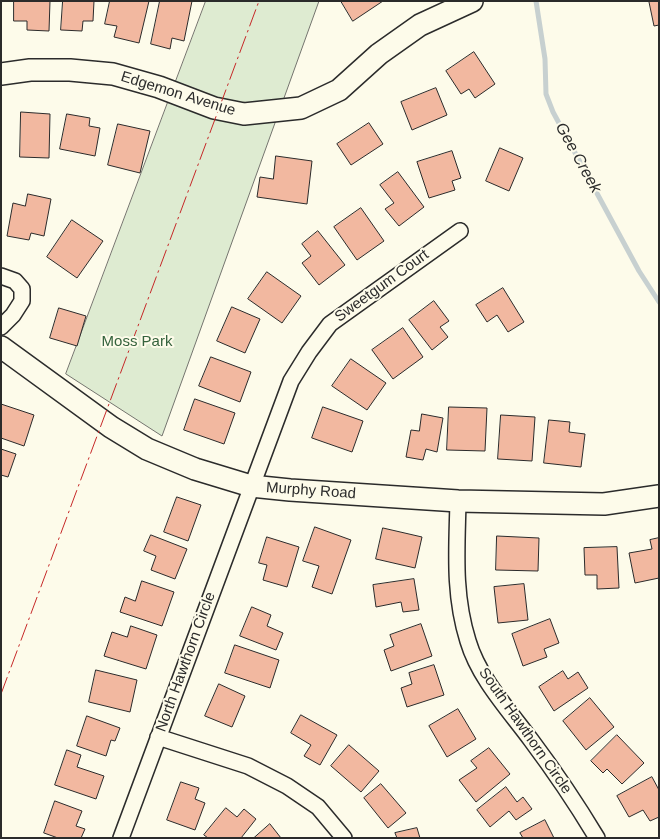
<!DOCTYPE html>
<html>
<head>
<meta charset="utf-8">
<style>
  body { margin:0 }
  #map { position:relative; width:660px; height:839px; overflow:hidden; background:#fdfbea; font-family:Arial,sans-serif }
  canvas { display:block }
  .frame { position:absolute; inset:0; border:2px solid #2b2b2b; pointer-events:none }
</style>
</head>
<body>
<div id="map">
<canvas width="660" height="839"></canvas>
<div class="frame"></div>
</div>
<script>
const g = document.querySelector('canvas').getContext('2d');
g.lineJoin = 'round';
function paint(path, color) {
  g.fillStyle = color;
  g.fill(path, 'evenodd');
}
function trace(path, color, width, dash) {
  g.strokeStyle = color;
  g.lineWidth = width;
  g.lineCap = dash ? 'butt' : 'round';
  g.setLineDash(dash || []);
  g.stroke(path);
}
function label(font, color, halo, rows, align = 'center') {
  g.font = font + ' Arial,sans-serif';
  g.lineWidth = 4;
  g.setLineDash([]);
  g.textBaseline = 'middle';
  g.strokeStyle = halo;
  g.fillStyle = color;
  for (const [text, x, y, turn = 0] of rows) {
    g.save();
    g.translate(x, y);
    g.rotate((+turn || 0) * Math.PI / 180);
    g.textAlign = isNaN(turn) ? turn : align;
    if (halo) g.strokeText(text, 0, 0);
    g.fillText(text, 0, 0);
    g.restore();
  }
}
const green = new Path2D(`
  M206,1H319L162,436L66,374Z`);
const stream = new Path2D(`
  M536,1L545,59L546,94L553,112L639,271L659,302`);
const building = new Path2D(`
  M14,1H50L49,31L27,30V21H14Z
  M63,1H94L93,21H83L82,31L61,30Z
  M110,1H149L139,43L114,37L117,26L105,24Z
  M160,1H192L184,41L172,38L170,49L151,44Z
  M341,1H383L353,21Z
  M659,1V25L654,26L649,2Z
  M474,52L495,84L475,98L469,89L461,94L446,71Z
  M436,88L447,115L412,130L401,102Z
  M21,112L50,114L49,158L20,157Z
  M67,114L90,118L89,126L100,128L95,156L60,149Z
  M369,123L383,144L351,165L337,144Z
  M118,124L150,131L140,173L108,165Z
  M500,148L523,158L509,191L486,181Z
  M452,151L461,178L452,181L455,190L429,198L417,162Z
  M276,156L312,161L307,204L257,197L260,177L273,179Z
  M398,172L424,207L399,226L385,209L394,203L380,185Z
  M28,194L51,199L44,236L31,233L29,240L7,236L13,203L25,206Z
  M361,208L384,241L357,260L334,227Z
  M72,220L103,241L77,278L47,257Z
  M318,231L345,265L319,285L302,263L311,256L302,244Z
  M267,272L301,296L282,323L248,299Z
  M503,288L524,322L508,332L497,315L487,322L476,305Z
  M434,301L449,321L440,327L448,337L432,350L409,320Z
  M232,307L260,319L245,353L217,341Z
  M59,308L86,316L77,346L50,338Z
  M403,328L423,357L393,379L372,350Z
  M211,357L251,372L240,402L199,386Z
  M351,359L386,383L367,410L332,386Z
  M195,399L235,413L224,444L184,430Z
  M1,404L34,415L24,446L1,438Z
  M323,407L363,421L352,452L312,438Z
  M449,407L487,408L485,451L447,450Z
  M422,414L443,418L437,452L426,449L423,460L406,457L411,430L419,431Z
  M501,415L535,417L532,461L498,459Z
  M549,420L570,422L569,432L585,434L581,467L544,463Z
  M1,449L16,454L8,477L1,475Z
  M177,497L201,505L188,541L164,532Z
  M315,527L351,540L332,594L312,587L319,566L303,561Z
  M383,528L422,537L415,568L376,559Z
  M151,535L187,549L175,579L151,570L156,556L144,551Z
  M497,536L539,538L538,571L496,570Z
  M267,537L299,547L287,587L263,580L267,565L259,563Z
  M659,538V578L635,583L629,553L652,549L650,540Z
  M617,547L619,588L597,589V575H585L584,548Z
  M414,579L419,610L403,612L401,602L376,607L373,585Z
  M142,581L174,592L162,626L120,612L125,597L135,601Z
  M524,584L528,620L498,623L494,587Z
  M252,607L271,615L267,626L283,633L276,650L240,636Z
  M550,619L559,643L544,649L547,657L523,666L512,634Z
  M421,624L432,656L391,671L384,650L394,646L390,635Z
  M131,626L157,635L146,669L104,656L112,632L127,637Z
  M235,645L279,660L270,688L225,673Z
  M434,665L444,695L407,707L401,688L412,684L409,673Z
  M96,670L137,680L130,712L89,702Z
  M563,671L568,679L578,672L588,688L554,711L539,687Z
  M219,684L245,696L232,727L205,716Z
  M590,698L614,727L586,750L563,721Z
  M458,709L476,739L447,757L429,726Z
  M301,715L337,735L320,765L304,756L311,745L291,733Z
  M87,716L120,728L115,741L111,740L106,756L77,746Z
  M617,735L644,763L622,784L607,769L603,773L591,761Z
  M349,745L379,771L361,792L331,766Z
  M489,748L510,774L476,802L459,780L477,768L471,761Z
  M67,750L81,755L77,767L104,776L96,799L55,785Z
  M652,777L659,790V817L650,821L643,810L629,817L617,796Z
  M181,782L199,788L195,799L205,803L195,830L167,820Z
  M381,784L406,813L388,828L364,798Z
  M506,787L517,802L523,797L532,809L516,820L509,811L490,827L477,810Z
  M55,801L82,811L76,826L85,829L81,838H58L44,833Z
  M226,808L237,817L244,809L256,819L241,838H208L204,835Z
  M545,820L554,838H523L520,833Z
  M270,824L281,838H254Z
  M417,828L420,838H397L395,833Z`);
const street = new Path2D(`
  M1,276L15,281L22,289V301L13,315L1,327
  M458,501C457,549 453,593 468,641C479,678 508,709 531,740C555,772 576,803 597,838
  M158,737L248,766L287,786L318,807L344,838
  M121,838L291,381L309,352L330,324L460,231`);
const secondary = new Path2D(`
  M1,74L30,70H70L113,74L159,87L214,108L244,114L301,108L339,90L379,54L420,25L472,1
  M1,347L111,427L147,449L195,469L251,486L290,490L458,501L604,504L659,496`);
const power = new Path2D(`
  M1,694L259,1`);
const streetNames = [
  ["Edgemon Avenue",178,94,17],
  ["Sweetgum Court",382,286,-36],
  ["Murphy Road",311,491,4],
  ["North Hawthorn Circle",186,662,-70],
  ["South Hawthorn Circle",525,731,55]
];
const parkNames = [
  ["Moss Park",137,342]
];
const waterNames = [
  ["Gee Creek",578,158,61]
];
paint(green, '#deebd1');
trace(green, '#74746e', 1);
trace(stream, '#c7d0d0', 5);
paint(building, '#f2b8a0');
trace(building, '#2b2b2b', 1);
trace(street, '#2b2b2b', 18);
trace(secondary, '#2b2b2b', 24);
trace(street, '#fdfbea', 15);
trace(secondary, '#fdfbea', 21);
trace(power, '#c62828', 1, [18, 4, 2.5, 4]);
label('15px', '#2b2b2b', '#fdfbea', streetNames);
label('15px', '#34623c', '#fdfbea', parkNames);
label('italic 16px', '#2b2b2b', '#fdfbea', waterNames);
</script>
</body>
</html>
